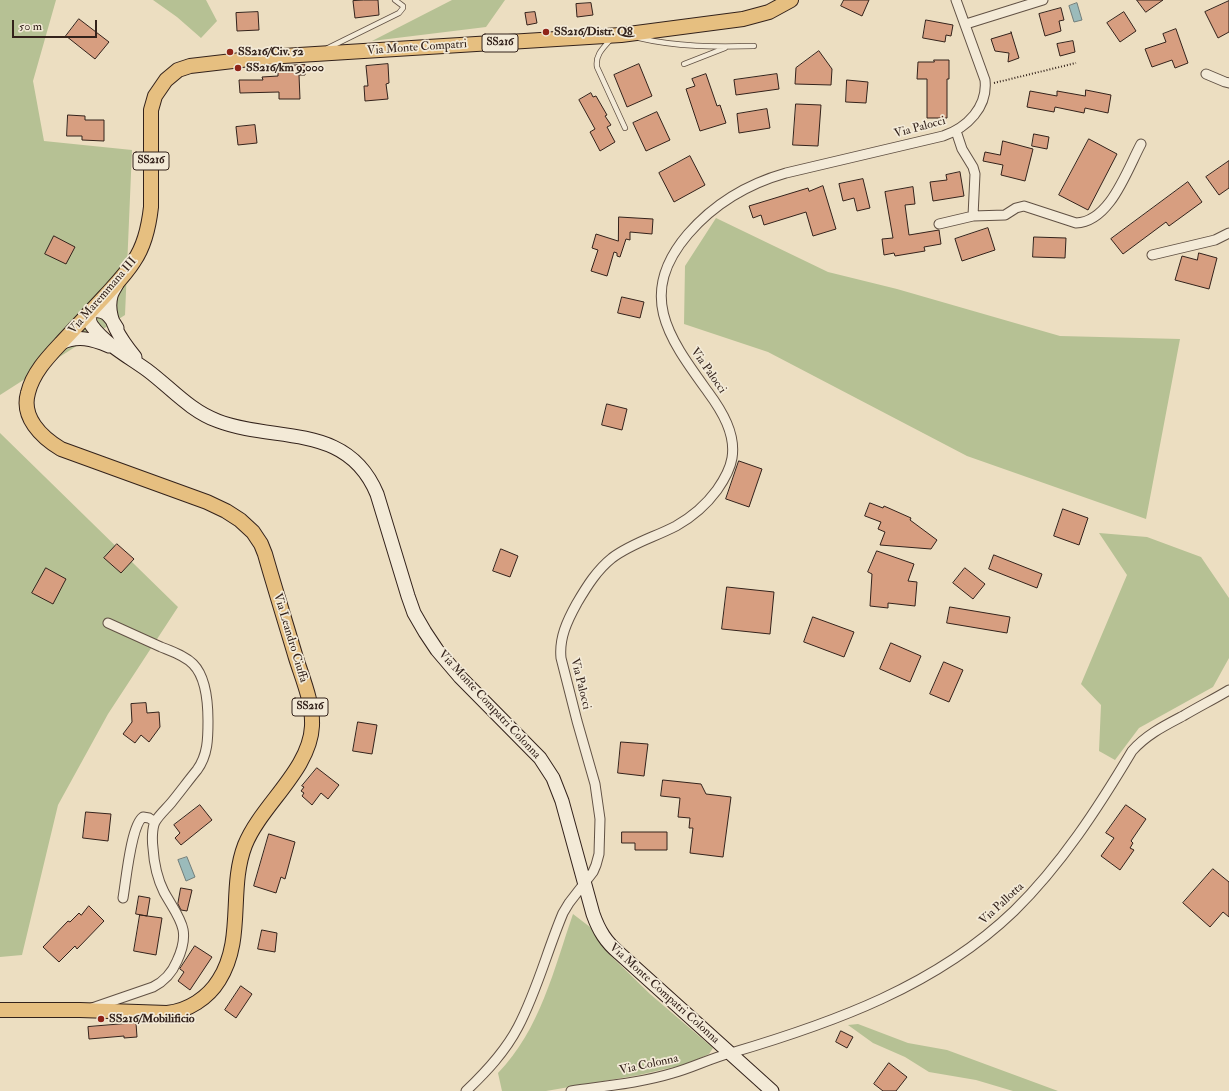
<!DOCTYPE html>
<html>
<head>
<meta charset="utf-8">
<style>
  body { margin:0 }
  #map { position:relative; width:1229px; height:1091px; overflow:hidden; background:#ecdec1; font-family:"IM FELL Double Pica",serif }
  canvas { display:block }
  .scale { position:absolute; left:12px; top:20px; width:85px; height:18px; box-sizing:border-box; border:2px solid #33221b; border-top:0; padding-left:5px; font-size:12px; line-height:14px; white-space:nowrap; color:#33221b; -webkit-text-stroke:3px #f3ead7; paint-order:stroke }
</style>
</head>
<body>
<div id="map">
<canvas width="1229" height="1091"></canvas>
<div class="scale">50 m</div>
</div>
<script>
const g = document.querySelector('canvas').getContext('2d');
g.lineJoin = 'round';
function paint(path, color) {
  g.fillStyle = color;
  g.fill(path, 'evenodd');
}
function trace(path, color, width, dash) {
  g.strokeStyle = color;
  g.lineWidth = width;
  g.lineCap = dash ? 'butt' : 'round';
  g.setLineDash(dash || []);
  g.stroke(path);
}
function label(font, color, halo, rows, align = 'center') {
  g.font = font + ' "IM FELL Double Pica",serif';
  g.lineWidth = 3.5;
  g.setLineDash([]);
  g.textBaseline = 'middle';
  g.strokeStyle = halo;
  g.fillStyle = color;
  for (const [text, x, y, turn = 0] of rows) {
    g.save();
    g.translate(x, y);
    g.rotate((+turn || 0) * Math.PI / 180);
    g.textAlign = isNaN(turn) ? turn : align;
    if (halo) g.strokeText(text, 0, 0);
    g.fillText(text, 0, 0);
    g.restore();
  }
}
const green = new Path2D(`
  M0,0H56L33,81L44,141L132,150L125,315L0,395Z
  M153,0H206L217,21L201,38L177,17Z
  M452,0H505L486,27L372,41Z
  M716,218L828,272L897,289L1060,336L1180,339L1146,519L967,456L768,352L684,324L685,266Z
  M0,433L178,607L108,714L58,805L22,955L0,957Z
  M1099,533L1147,537L1201,557L1229,598V658L1213,687L1139,728L1115,760L1099,751L1101,705L1081,684L1127,575Z
  M573,914L590,927L608,953L650,994L713,1048L709,1054L687,1064L639,1075L546,1091H502L498,1073C540,1030 554,969 573,914Z
  M858,1024L908,1043L947,1050L1058,1091H1013L976,1080L929,1072L905,1057L873,1043L848,1025Z`);
const water = new Path2D(`
  M1077,3L1082,20L1074,22L1069,6Z
  M187,857L195,877L186,881L178,860Z`);
const building = new Path2D(`
  M364,0H378L379,15L355,18L353,1Z
  M844,0H869L862,16L841,6Z
  M1137,0H1163L1146,12Z
  M1229,1V32L1218,38L1205,12Z
  M591,3L593,15L577,17L576,4Z
  M1061,8L1064,20L1059,21L1061,31L1045,36L1039,14Z
  M258,12L259,30L237,31L236,13Z
  M535,12L537,23L527,25L525,13Z
  M1124,12L1136,31L1120,42L1107,23Z
  M79,19L109,42L95,59L66,36Z
  M926,20L953,25L951,36L946,35L945,42L923,38Z
  M1176,29L1188,63L1175,68L1172,60L1152,67L1145,49L1166,42L1163,34Z
  M1011,32L1019,58L1008,62L1009,53L995,51L991,39L1011,33Z
  M1073,41L1075,52L1060,56L1057,44Z
  M819,51L832,69L831,85L795,84L796,68Z
  M934,60H949V79H947V118H927V79H917L918,62H934Z
  M388,64L389,83L386,84L388,99L365,101L364,86H368L366,66Z
  M639,64L652,96L627,107L614,75Z
  M305,65V75H299L300,99H279V92L240,93L239,80H263L262,77L278,76V66Z
  M706,74L717,106L720,105L726,123L700,131L686,89L695,86L692,79Z
  M777,74L779,89L736,95L734,80Z
  M847,80L868,82L866,103L846,102Z
  M1086,90L1111,95L1108,113L1085,108L1084,113L1055,107L1054,112L1027,107L1030,91L1057,96V91L1085,96Z
  M591,93L593,97L596,96L607,115L605,116L611,125L607,127L615,142L600,151L590,132L595,129L579,100Z
  M796,104L821,105L818,146L793,145Z
  M767,109L770,128L739,133L737,114Z
  M657,112L670,140L646,151L633,123Z
  M68,115L85,116V120H104V141L82,140V136H67Z
  M255,125L257,143L238,145L236,127Z
  M1034,134L1049,137L1047,149L1032,146Z
  M1089,139L1117,154L1088,210L1059,195Z
  M1003,141L1033,149L1025,181L1001,175L1003,165L983,161L985,152L1000,155Z
  M690,156L705,185L674,202L659,173Z
  M1229,161V188L1219,195L1206,177Z
  M960,172L964,196L933,201L930,182L947,180L946,175Z
  M863,179L870,208L857,211L854,198L843,201L839,184Z
  M1188,182L1202,202L1169,226L1166,222L1123,254L1111,239Z
  M823,186L836,229L813,236L806,212L764,225L761,215L753,218L749,206L808,188L809,191Z
  M913,187L915,204L905,205L909,235L939,230L941,244L924,247L925,251L895,256L894,253L884,255L882,239L893,238L885,192Z
  M619,217L653,219L652,234L630,232V240L626,239L620,257L617,256V253L614,252L607,276L591,271L598,250L592,248L596,234L618,241Z
  M988,228L995,250L962,261L955,239Z
  M54,236L75,247L66,264L45,254Z
  M1034,237L1066,238L1065,258L1033,257Z
  M1199,253L1217,258L1209,289L1175,280L1182,256L1197,260Z
  M622,297L644,302L640,318L618,313Z
  M607,404L627,409L622,430L602,425Z
  M739,461L762,469L749,507L726,499Z
  M870,503L883,508L884,506L911,518L910,520L937,540L931,549L880,545L885,532L878,529L881,522L865,516Z
  M1063,509L1088,518L1079,545L1054,536Z
  M117,544L134,559L121,573L104,558Z
  M501,549L518,556L510,577L493,571Z
  M877,551L914,564L908,581L917,582L915,606L888,603V608L870,606L872,574L868,572Z
  M994,555L1042,574L1037,588L989,569Z
  M46,568L66,579L53,604L32,593Z
  M965,568L985,584L973,599L953,583Z
  M727,587L774,592L770,634L722,629Z
  M950,607L1010,617L1007,633L947,623Z
  M813,617L854,632L844,657L804,642Z
  M891,643L921,656L910,682L880,669Z
  M944,662L963,670L949,702L930,694Z
  M146,703L147,713L159,712L160,727L149,742L141,735L135,743L123,734L132,722L131,704Z
  M358,722L377,725L372,754L353,751Z
  M621,742L648,744L644,776L618,773Z
  M317,768L339,785L328,799L321,793L312,805L302,796L304,793L301,791L304,787L302,786Z
  M663,780L701,784L706,794L731,797L723,857L690,853L693,828H689L690,818L678,817L680,798L661,796Z
  M200,805L212,820L181,845L175,838L180,833L174,825Z
  M1126,805L1146,819L1131,841L1133,843L1130,848L1134,850L1120,870L1101,856L1114,838L1106,833Z
  M86,812L111,814L108,841L83,838Z
  M622,832H667V850H635V843H622Z
  M269,834L295,842L285,879L281,877L276,893L254,886Z
  M1213,869L1229,882V917L1223,912L1210,927L1183,903Z
  M181,888L192,890L187,911L181,910L178,904Z
  M139,896L150,898L147,916L136,914Z
  M89,906L104,921L77,949L75,946L59,962L43,947L68,921L70,922L79,913L81,915Z
  M140,915L162,918L156,955L134,951Z
  M262,930L277,933L275,952L258,949Z
  M195,946L212,957L190,990L178,981L184,972L180,969Z
  M241,986L252,994L236,1018L225,1010Z
  M136,1023L137,1037L124,1038V1036L89,1039L88,1027Z
  M841,1031L853,1037L847,1048L836,1042Z
  M889,1063L907,1077L896,1091H883L874,1084Z`);
const path = new Path2D(`
  M994,83L1076,63`);
const lane = new Path2D(`
  M639,38C677,47 715,47 754,46
  M611,39C603,48 595,55 597,67L625,128
  M328,48L399,13L403,8V6L395,0
  M684,64L725,48`);
const street = new Path2D(`
  M966,24L1043,0
  M1206,74L1225,82L1229,83
  M956,131L962,149L973,167L975,174L973,216L1005,215L1016,208L1024,206L1076,223C1110,222 1127,170 1141,144
  M939,224L973,216
  M1152,255L1215,240L1229,233
  M123,898C126,881 131,825 143,817L149,818L155,822
  M92,1008L153,987C165,981 172,973 177,961C192,929 179,919 164,892C157,878 154,864 153,848C152,841 152,828 155,822C159,815 166,809 171,803C180,792 188,781 197,770C208,755 208,738 208,721C208,702 206,677 193,664C184,655 171,651 161,647C143,639 126,631 108,623
  M466,1091C486,1072 505,1052 518,1027C537,991 547,951 563,913L569,903L593,872L596,865L599,854L600,819L595,784L577,721L561,658C559,638 567,621 577,603C587,586 597,570 612,558C632,543 655,537 676,526C692,517 706,505 717,490C724,480 730,470 732,458C736,434 722,411 708,392C669,338 636,295 688,234C714,204 747,184 786,173L943,136C967,128 988,107 985,80L956,0
  M571,1091C605,1086 640,1083 673,1073C692,1068 711,1058 731,1053C833,1023 936,986 1014,911C1061,865 1098,808 1132,751C1146,735 1164,726 1183,716C1198,707 1214,699 1229,690`);
const secondary = new Path2D(`
  M117,284C115,288 112,292 111,296C105,318 122,341 135,357
  M117,328C110,316 104,307 90,312C89,317 89,322 92,326C105,344 129,357 147,370C170,387 190,411 218,421C276,443 347,422 377,494L408,596L414,613L425,632L437,650L460,677L540,758L553,778L562,801L593,914C599,931 606,942 619,953L772,1091
  M61,343C78,335 92,339 109,346`);
const primary = new Path2D(`
  M0,1010H80L167,1013C188,1011 208,998 219,980C245,939 228,889 245,845C261,805 310,770 312,726C313,703 303,680 296,658C286,624 275,589 265,554L261,544L253,532L240,520L226,511L207,502L61,449C41,437 21,417 28,393C33,372 49,356 63,341C77,326 91,311 105,296C115,285 126,274 134,261C145,245 149,225 151,207V110L155,96L166,80L178,70L190,66L267,57L621,35L743,19L769,12L791,0`);
const markers = [
  [546,32,4,"#8f2418"],
  [230,52,4,"#8f2418"],
  [238,68,4,"#8f2418"],
  [101,1019,4,"#8f2418"]
];
const shields = [
  [500,43,36],
  [151,161,36],
  [310,707,36]
];
const shieldNames = [
  ["SS216",500,43],
  ["SS216",151,161],
  ["SS216",310,707]
];
const poiNames = [
  ["SS216/Distr. Q8",554,32],
  ["SS216/Civ. 52",238,52],
  ["SS216/km 9,000",246,68],
  ["SS216/Mobilificio",109,1019]
];
const streetNames = [
  ["Via Monte Compatri",417,48,-4],
  ["Via Palocci",920,128,-15],
  ["Via Maremmana III",103,296,-49],
  ["Via Palocci",708,371,55],
  ["Via Leandro Ciuffa",290,638,73],
  ["Via Palocci",580,684,76],
  ["Via Monte Compatri Colonna",489,705,47],
  ["Via Pallotta",1002,904,-43],
  ["Via Monte Compatri Colonna",664,994,42],
  ["Via Colonna",649,1065,-12]
];
paint(green, '#b6c194');
paint(water, '#9bbbbb');
trace(water, '#717e7b', 1);
paint(building, '#d79e80');
trace(building, '#33221b', 1);
trace(lane, '#615144', 6);
trace(street, '#615144', 11);
trace(secondary, '#33221b', 15);
trace(primary, '#33221b', 16);
trace(path, '#33221b', 2, [1, 2]);
trace(lane, '#f3ead7', 4.5);
trace(street, '#f3ead7', 9);
trace(secondary, '#f3ead7', 13);
trace(primary, '#e6bf80', 14);
for (const [x, y, r, color] of markers) {
  const dot = new Path2D();
  dot.arc(x, y, r, 0, 2 * Math.PI);
  g.fillStyle = color;
  g.fill(dot);
  trace(dot, '#f3ead7', 1.5);
}
for (const [x, y, w] of shields) {
  const box = new Path2D();
  box.roundRect(x - w / 2, y - 9, w, 18, 3);
  g.fillStyle = '#f3ead7';
  g.fill(box);
  trace(box, '#33221b', 1);
}
label('bold 11px', '#33221b', null, shieldNames);
label('bold 12px', '#33221b', '#f3ead7', poiNames, 'left');
label('12px', '#33221b', '#f3ead7', streetNames);
</script>
</body>
</html>
